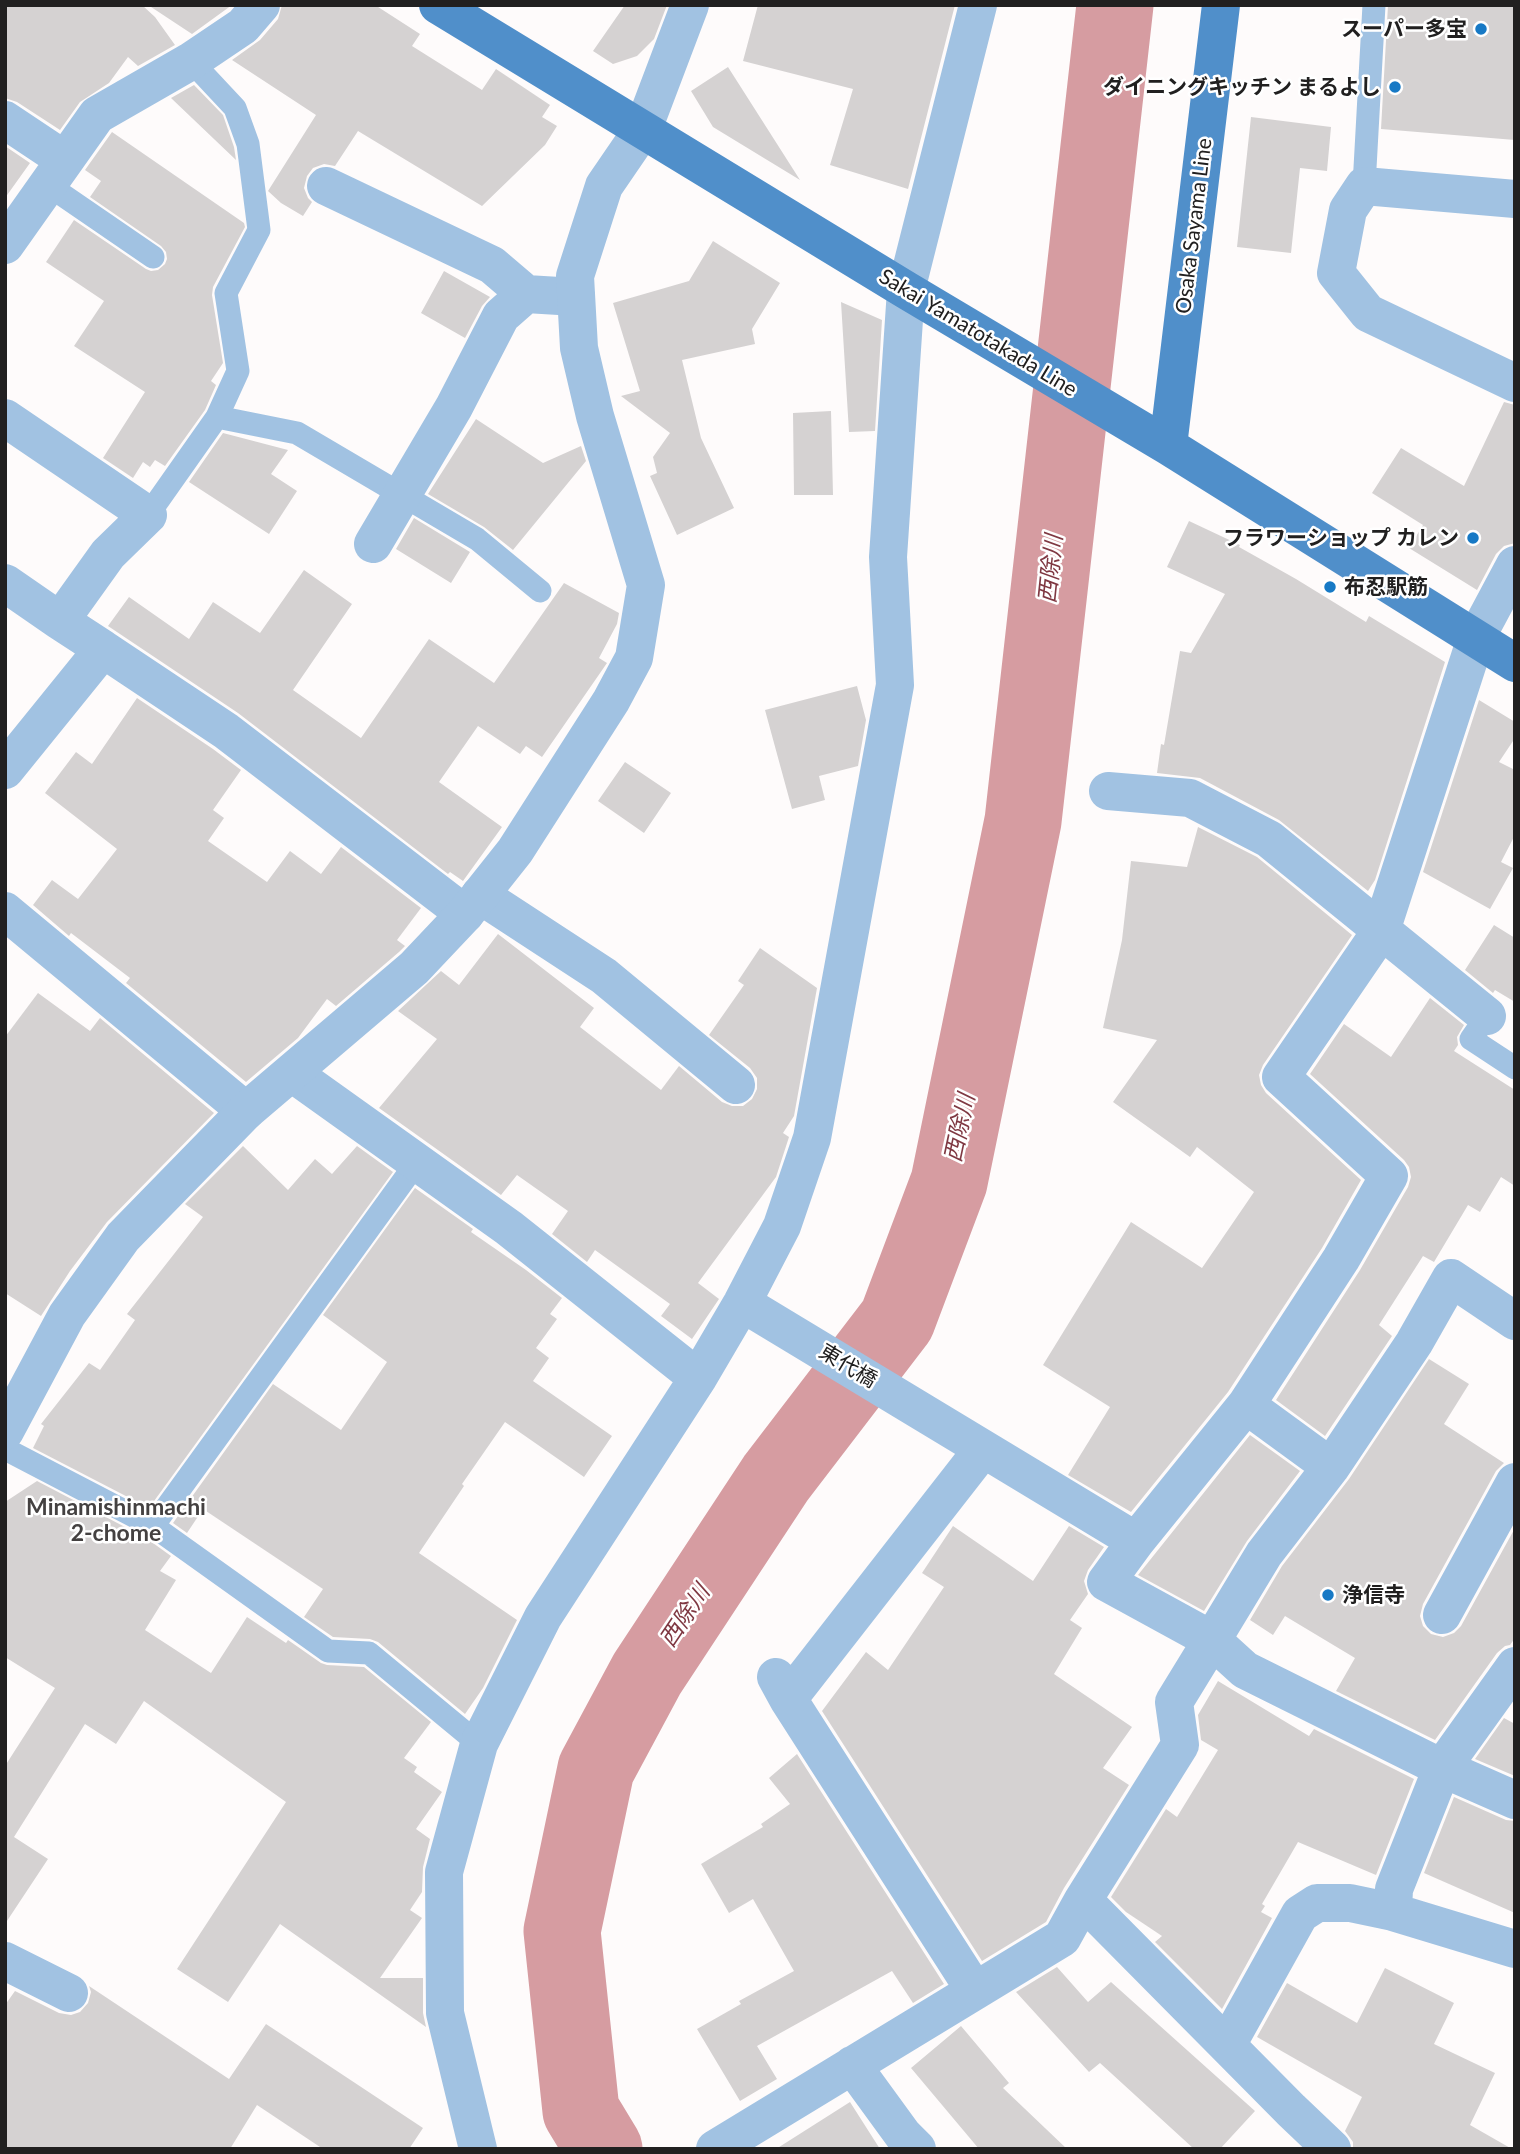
<!DOCTYPE html>
<html>
<head>
<meta charset="utf-8">
<style>
  body { margin:0 }
  #map { position:relative; width:1520px; height:2154px; overflow:hidden; background:#fefbfb; font-family:Lato,sans-serif }
  canvas { display:block }
  .frame { position:absolute; inset:0; border:7px solid #212020; pointer-events:none }
</style>
</head>
<body>
<div id="map">
<canvas width="1520" height="2154"></canvas>
<div class="frame"></div>
</div>
<script>
const g = document.querySelector('canvas').getContext('2d');
g.lineJoin = 'round';
function trace(path, color, width, dash) {
  g.strokeStyle = color;
  g.lineWidth = width;
  g.lineCap = dash ? 'butt' : 'round';
  g.setLineDash(dash || []);
  g.stroke(path);
}
function paint(path, color) {
  g.fillStyle = color;
  g.fill(path, 'evenodd');
}
function label(font, color, halo, rows, align = 'center') {
  g.font = font + ' Lato,"Noto Sans JP",sans-serif';
  g.lineWidth = 5;
  g.setLineDash([]);
  g.textBaseline = 'middle';
  g.strokeStyle = halo;
  g.fillStyle = color;
  for (const [text, x, y, turn = 0] of rows) {
    g.save();
    g.translate(x, y);
    g.rotate((+turn || 0) * Math.PI / 180);
    g.textAlign = isNaN(turn) ? turn : align;
    if (halo) g.strokeText(text, 0, 0);
    g.fillText(text, 0, 0);
    g.restore();
  }
}
const river = new Path2D(`
  M604,2149L581,2111L562,1931L596,1769L647,1674L776,1478L897,1320L949,1182L1023,821L1115,5`);
const building = new Path2D(`
  M5,5H142L155,17L175,45L138,66L128,57L109,83L80,102L60,130L17,102L5,98Z
  M148,5H232L192,34Z
  M282,5H375L420,34L412,46L482,90L496,69L550,105L542,117L557,126L545,145L482,206L358,131L335,166L324,164L313,168L307,176L304,188L308,198L312,202L303,216L281,203L268,191L316,115L232,60L260,40L278,19Z
  M625,5H667L654,39L637,56L613,64L593,51Z
  M758,5H955L908,189L830,165L853,89L743,61Z
  M1388,5H1515V140L1381,129Z
  M728,67L800,180L713,127L691,91Z
  M194,85L223,115L234,147L236,160L171,98Z
  M1251,117L1331,127L1327,171L1300,168L1291,253L1237,247Z
  M112,132L244,223L245,227L213,287L212,295L223,363L211,381L216,385L205,410L165,466L155,460L150,467L143,462L133,478L103,458L145,392L74,346L104,301L46,262L74,220L146,269L151,271L158,270L165,264L167,259L166,252L161,246L90,197L101,181L85,170Z
  M5,146L30,163L5,198Z
  M713,241L780,283L752,329L755,344L682,360L701,438L734,508L677,535L650,476L657,473L653,457L670,433L621,396L640,391L613,303L689,281Z
  M444,271L490,297L482,306L465,338L421,313Z
  M841,302L882,320L875,431L849,432Z
  M1504,402L1515,405V543L1504,546L1496,554L1477,590L1409,548L1423,525L1372,493L1401,448L1464,486Z
  M831,411L833,495H794L793,413Z
  M476,419L543,463L581,446L586,461L513,550L484,527L428,494Z
  M223,433L288,450L271,474L297,491L269,534L189,482Z
  M414,518L470,552L451,583L396,549Z
  M1189,521L1240,545L1239,547L1296,579L1366,622L1369,616L1445,662L1375,880L1368,891L1279,820L1200,778L1157,773L1161,744L1164,745L1180,651L1191,653L1225,594L1167,567Z
  M304,570L352,604L293,690L361,738L429,639L494,683L564,583L619,613L617,624L599,658L607,663L542,757L526,746L520,754L478,726L439,782L502,827L463,881L450,872L448,874L238,713L108,626L129,597L189,639L213,602L260,633Z
  M857,686L866,720L858,766L819,776L825,800L792,809L765,710Z
  M137,698L213,749L241,770L213,810L224,818L208,841L267,882L290,851L321,874L341,847L421,908L397,940L405,946L399,952L336,1006L327,999L298,1038L246,1082L126,983L130,978L71,933L69,936L33,905L52,880L78,899L117,849L45,793L76,752L92,764Z
  M1479,700L1515,722V738L1499,762L1515,770V835L1501,862L1513,868L1490,909L1423,872Z
  M625,762L671,793L644,833L598,801Z
  M1198,827L1257,857L1352,935L1263,1065L1259,1075L1261,1085L1266,1093L1361,1180L1322,1248L1228,1392L1131,1512L1068,1475L1110,1407L1043,1365L1131,1222L1202,1268L1254,1192L1197,1147L1190,1157L1113,1102L1157,1040L1103,1028L1122,940L1131,861L1187,867Z
  M1494,925L1515,938V1002L1495,990L1493,993L1465,970Z
  M498,934L594,1008L580,1027L661,1090L679,1066L722,1102L732,1106H743L752,1099L757,1089V1078L750,1068L709,1035L744,985L738,981L760,948L817,988L794,1116L783,1133L789,1137L776,1177L698,1283L719,1299L692,1339L661,1316L670,1304L595,1250L587,1262L552,1234L568,1211L517,1175L501,1195L379,1108L437,1039L398,1011L441,971L459,985Z
  M38,993L90,1031L100,1018L214,1113L107,1222L70,1271L41,1316L5,1293V1037Z
  M1430,998L1464,1025L1457,1037L1458,1045L1454,1051L1515,1090V1186L1501,1177L1480,1212L1468,1205L1434,1262L1423,1256L1379,1325L1392,1336L1325,1436L1276,1400L1360,1270L1408,1187L1411,1177L1409,1167L1404,1160L1310,1074L1344,1024L1391,1057Z
  M243,1146L288,1190L315,1159L332,1174L357,1146L393,1172L149,1508L33,1448L44,1426L41,1424L89,1363L100,1370L135,1320L127,1314L203,1217L185,1204Z
  M415,1188L473,1229L471,1232L526,1270L562,1298L550,1314L557,1319L536,1348L549,1358L533,1381L612,1436L584,1477L505,1422L462,1484L464,1486L419,1553L517,1620L483,1688L465,1714L378,1642L370,1639L333,1637L304,1617L323,1589L203,1509L187,1533L173,1523L273,1384L341,1430L387,1362L323,1315Z
  M1429,1359L1469,1384L1444,1424L1504,1463L1496,1471L1423,1604L1420,1616L1423,1626L1431,1634L1443,1637L1454,1633L1461,1626L1515,1528V1638L1510,1645L1505,1646L1497,1653L1435,1740L1336,1691L1355,1658L1285,1616L1273,1635L1250,1620L1282,1566L1349,1479Z
  M1250,1435L1300,1471L1247,1541L1204,1611L1138,1575Z
  M37,1481L146,1538L171,1556L160,1571L176,1580L145,1630L211,1673L247,1617L286,1643L288,1640L321,1663L327,1665L364,1667L431,1722L404,1758L417,1767L414,1772L442,1792L416,1829L430,1839L423,1867L422,1892L410,1910L422,1918L380,1978H423V2013L426,2027L280,1924L228,2002L177,1969L286,1802L144,1701L116,1744L85,1724L14,1837L48,1859L5,1924V1766L55,1688L5,1657V1502Z
  M953,1526L1033,1581L1069,1526L1104,1547L1088,1570L1084,1581L1088,1594L1070,1620L1082,1628L1054,1674L1132,1727L1103,1768L1129,1785L1064,1888L1046,1922L982,1961L822,1711L866,1652L888,1670L944,1587L922,1573Z
  M1218,1681L1309,1736L1314,1729L1414,1779L1376,1875L1298,1842L1262,1904L1265,1906L1261,1912L1272,1918L1222,2009L1155,1942L1162,1936L1126,1912L1111,1897L1166,1809L1177,1817L1218,1750L1201,1740L1198,1715Z
  M1504,1718L1515,1724V1776L1475,1759Z
  M797,1754L944,1984L913,2003L892,1971L757,2046L777,2079L740,2101L697,2029L741,2004L739,2001L794,1971L753,1899L729,1913L701,1864L763,1827L761,1824L790,1804L769,1778Z
  M1454,1797L1506,1820L1515,1821V1913L1424,1873Z
  M1057,1967L1088,2002L1111,1982L1255,2111L1220,2149H1194L1100,2063L1089,2072L1016,1992Z
  M1385,1968L1454,2003L1434,2044L1495,2073L1470,2125L1512,2149H1353V2142L1345,2131L1362,2097L1257,2037L1287,1983L1357,2023Z
  M89,1986L229,2079L266,2024L423,2128L409,2149H323L257,2105L230,2149H5V2005L15,1991L59,2013L71,2015L80,2012L88,2003L91,1992Z
  M961,2026L1009,2083L1003,2088L1067,2149H979L911,2068Z
  M850,2102L880,2149H776Z`);
const service = new Path2D(`
  M48,185L153,257
  M1364,186L1374,5
  M217,417L297,433L477,539L540,591
  M148,515L217,417L238,371L226,293L259,230L248,144L235,108L191,61
  M1487,1016L1471,1039L1515,1068
  M5,1449L153,1526L328,1651L369,1653L479,1744
  M153,1526L417,1162`);
const minor = new Path2D(`
  M5,120L65,160
  M326,186L492,265L526,294
  M1515,199L1364,186L1348,210L1336,273L1368,313L1515,383
  M5,245L97,115L191,61L243,26L261,5
  M5,418L148,515L108,554L60,621L103,649L5,770
  M373,544L454,407L501,316L526,294L576,297
  M5,583L60,621
  M103,649L226,731L465,914
  M1108,791L1190,798L1269,839L1487,1016
  M480,895L604,976L736,1085
  M5,911L246,1111
  M292,1073L509,1228L698,1378
  M742,1303L1136,1541
  M1515,1321L1451,1278L1414,1343L1331,1467L1264,1554L1212,1640L1245,1670L1442,1768L1515,1800
  M1246,1405L1331,1467
  M1442,1615L1515,1482
  M1515,1666L1442,1768L1394,1889L1393,1912L1515,1949
  M776,1677L788,1699L975,1991
  M788,1699L983,1449
  M1083,1900L1291,2110L1332,2149
  M5,1961L69,1993
  M1227,2045L1300,1914L1317,1903H1350L1393,1912
  M852,2065L903,2135L917,2149
  M478,2149L445,2013L444,1872L479,1744L543,1617L698,1378L742,1303L782,1226L812,1138L895,685L888,557L906,290L978,5
  M715,2149L1062,1938L1083,1900L1180,1745L1174,1702L1212,1640L1106,1582L1136,1541L1246,1405L1341,1259L1389,1176L1281,1077L1381,931L1476,638L1515,565`);
const tertiary = new Path2D(`
  M5,1431L67,1315L123,1237L246,1111L414,968L465,914L515,851L611,701L634,658L646,585L595,416L579,348L575,276L604,186L643,129L690,5`);
const primary = new Path2D(`
  M438,5L906,290L1168,446L1515,663
  M1168,446L1221,5`);
const markers = [
  [1481,29,7,"#1779c5"],
  [1395,87,7,"#1779c5"],
  [1473,538,7,"#1779c5"],
  [1330,587,7,"#1779c5"],
  [1328,1595,7,"#1779c5"]
];
const poiNames = [
  ["スーパー多宝",1467,29],
  ["ダイニングキッチン まるよし",1381,87],
  ["フラワーショップ カレン",1459,538],
  ["布忍駅筋",1344,587,"left"],
  ["浄信寺",1342,1595,"left"]
];
const streetNames = [
  ["Osaka Sayama Line",1194,226,-83],
  ["Sakai Yamatotakada Line",978,333,31],
  ["東代橋",848,1366,31]
];
const waterNames = [
  ["西除川",1051,569,-84],
  ["西除川",960,1128,-78],
  ["西除川",685,1616,-56]
];
const neighbourhoodNames = [
  ["Minamishinmachi",116,1508],
  ["2-chome",116,1534]
];
trace(river, '#d69ca1', 77);
paint(building, '#d5d2d2');
trace(service, '#a1c2e2', 23);
trace(minor, '#a1c2e2', 38);
trace(tertiary, '#a1c2e2', 38);
trace(primary, '#508fca', 38);
for (const [x, y, r, color] of markers) {
  const dot = new Path2D();
  dot.arc(x, y, r, 0, 2 * Math.PI);
  g.fillStyle = color;
  g.fill(dot);
  trace(dot, '#fff', 2.5);
}
label('bold 21px', '#212020', '#fff', poiNames, 'right');
label('21px', '#212020', '#fff', streetNames);
label('italic 23px', '#7f3842', '#fff', waterNames);
label('bold 23px', '#444141', '#fff', neighbourhoodNames);
</script>
</body>
</html>
